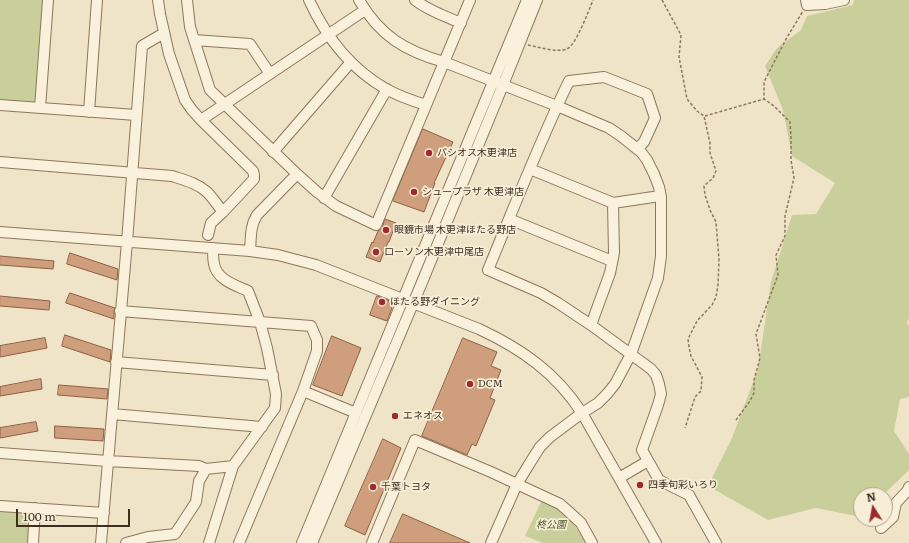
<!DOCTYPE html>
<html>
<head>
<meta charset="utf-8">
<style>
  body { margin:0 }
  #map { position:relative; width:909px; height:543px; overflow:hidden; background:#f0e4c8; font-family:Literata,serif }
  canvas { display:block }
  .north { position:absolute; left:853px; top:487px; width:40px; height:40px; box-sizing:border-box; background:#f7eed8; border:1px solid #ada18e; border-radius:50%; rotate:349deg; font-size:11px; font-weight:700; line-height:16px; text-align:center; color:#3d2e20 }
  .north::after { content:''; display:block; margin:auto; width:14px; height:18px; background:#9e2a2b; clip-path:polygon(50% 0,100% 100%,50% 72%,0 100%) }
  .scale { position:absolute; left:16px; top:509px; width:114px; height:18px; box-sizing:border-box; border:2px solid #3d2e20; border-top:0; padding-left:5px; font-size:12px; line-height:14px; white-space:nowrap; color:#3d2e20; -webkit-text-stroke:3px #f7eed8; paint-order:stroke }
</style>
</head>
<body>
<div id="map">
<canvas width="909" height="543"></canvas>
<div class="north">N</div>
<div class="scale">100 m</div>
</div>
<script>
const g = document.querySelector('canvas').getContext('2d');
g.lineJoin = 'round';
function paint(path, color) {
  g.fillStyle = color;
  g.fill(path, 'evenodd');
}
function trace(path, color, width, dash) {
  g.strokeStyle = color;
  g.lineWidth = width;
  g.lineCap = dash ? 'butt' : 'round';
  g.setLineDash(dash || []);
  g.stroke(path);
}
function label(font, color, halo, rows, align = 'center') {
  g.font = font + ' Literata,"Noto Sans JP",serif';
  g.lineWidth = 3.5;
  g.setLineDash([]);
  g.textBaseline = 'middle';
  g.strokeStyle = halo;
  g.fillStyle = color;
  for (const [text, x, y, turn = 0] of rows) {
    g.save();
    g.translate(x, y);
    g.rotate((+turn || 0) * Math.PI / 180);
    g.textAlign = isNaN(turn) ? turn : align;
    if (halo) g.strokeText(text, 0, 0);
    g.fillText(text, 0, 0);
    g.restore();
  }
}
const green = new Path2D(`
  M0,0H48L40,108L0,105Z
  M854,0H909V318L907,323L909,326V397L900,399L894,431L909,454V470L883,495H861V517L816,508L768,520L708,486L732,438L758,369L771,282L792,215L816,214L835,183L792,156L783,110L765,66L777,48L801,30L807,16L853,5Z
  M542,500L564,512L572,521L585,542L584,543H543L525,536Z
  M0,509L27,511L31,515L29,543H0Z`);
const building = new Path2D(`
  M423,129L453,142L434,183H435L424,212L393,201Z
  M385,219L396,223L389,242H388L380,262L366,257L372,242L373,243L378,231L382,228Z
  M70,253L118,269L117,280L67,264Z
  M0,256L54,261L53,269L0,265Z
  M70,293L115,308L114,311V319L66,303Z
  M0,296L50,301L49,310L0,306Z
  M377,296L388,300L392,308L387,321L370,315Z
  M65,335L111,350L110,362L62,346Z
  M332,336L361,348L342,396L313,385Z
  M45,338L47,348L0,357V346Z
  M463,338L497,352L491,366L501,370L490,398L495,400L476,446L472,444L467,455L422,436Z
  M41,379L42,389L0,396V387Z
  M59,385L108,389L107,399L58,395Z
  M36,422L38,431L0,438V428Z
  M55,426L104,429L103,441L55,438Z
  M383,439L401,448L365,535L345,526Z
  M403,514L470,543H390Z`);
const path = new Path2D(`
  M662,0L681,35L679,57L687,99L697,111L704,116L710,143V153L716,171L713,178L704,186L705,195L710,210L716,222L719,259L718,285L716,297L712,305L697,321L688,339L689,347L691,356L702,377L701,391L695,397L685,428
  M528,45C538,47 558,53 567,49C576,45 589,10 593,0
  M705,116L764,99V82L786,39L803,11
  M736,420L750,401L754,393V380L760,358L756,334L778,275L776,255L785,236V216L794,178L791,160V137L790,122L774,106L764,99`);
const minor = new Path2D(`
  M158,0L160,14L169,54L185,100L192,110L201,120L253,171L254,175V179L223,212L211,223L208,235
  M187,0L190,27L210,90L297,174L317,192L336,206L376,225L470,0
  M309,0C326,37 351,69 386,89C399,96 413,101 426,105
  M359,0C380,36 405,51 444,62L557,106L609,128L621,136L641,152L647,160L654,174L659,187L661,197V256L658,278L631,354L615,384L607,394L598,403L582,413L550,437L540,447L533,458L517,484L491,543
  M415,0C429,11 445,16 461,23
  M806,0L807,5L825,4L844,0
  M194,40L250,44L270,74
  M0,105L136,115
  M40,108L48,0
  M89,112L97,0
  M201,120L365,10
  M637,149L644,142L655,118L647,94L604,77L569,81C539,143 514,207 488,270L541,293L558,303L591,325L651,369L656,375L659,384L661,394L658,405L642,450L659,480L689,495L716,543
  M273,152L351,62
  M0,162L172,176C184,180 197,183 207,192C213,198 218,206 223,212
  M530,169L613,203L660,196
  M324,198L387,89
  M509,219L612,261
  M0,232L250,251L278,255L316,265L479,329C522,349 556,373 582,413L656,543
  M250,251C251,238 250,226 257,215L297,174
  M120,311L311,326L317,340V351L303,391L239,543
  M591,325L610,273L614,253L613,203
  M116,362L273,375
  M303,391L356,413
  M112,414L262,427
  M0,453L108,461L199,466L206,469L233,466
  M619,478L648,461
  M0,506L104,513
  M881,528L893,517L896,503L909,489V487
  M33,543L35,508
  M101,543L127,242L142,46L164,33
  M126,543L148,537L175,534L196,502L199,481L206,469
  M209,543L233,466L275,408L276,394L267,348L260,322L248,291C235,285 217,280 214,264C213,259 213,254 213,248
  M302,543L527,0
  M312,543L423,280L503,85L537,0
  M372,543L415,440L491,472L560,504L568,511L581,523L592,543`);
const markers = [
  [429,153,4,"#9e2a2b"],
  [414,192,4,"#9e2a2b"],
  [386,230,4,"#9e2a2b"],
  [376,252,4,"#9e2a2b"],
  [382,302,4,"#9e2a2b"],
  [470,384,4,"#9e2a2b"],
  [395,416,4,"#9e2a2b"],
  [640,485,4,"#9e2a2b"],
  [373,487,4,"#9e2a2b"]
];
const poiNames = [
  ["パシオス木更津店",437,153],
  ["シュープラザ 木更津店",422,192],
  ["眼鏡市場 木更津ほたる野店",394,230],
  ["ローソン木更津中尾店",384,252],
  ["ほたる野ダイニング",390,302],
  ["DCM",478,384],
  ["エネオス",403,416],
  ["四季旬彩いろり",648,485],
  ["千葉トヨタ",381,487]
];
const parkNames = [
  ["柊公園",551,525]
];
paint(green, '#c9cf9b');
paint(building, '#cf9f7d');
trace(building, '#8d5f41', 1);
trace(minor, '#8d765c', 12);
trace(path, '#8d765c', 1.5, [3, 2]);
trace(minor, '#faf1dc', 10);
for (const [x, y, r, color] of markers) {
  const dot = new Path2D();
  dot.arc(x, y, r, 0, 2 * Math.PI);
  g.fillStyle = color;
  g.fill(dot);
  trace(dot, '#f7eed8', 1.5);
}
label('10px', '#3d2e20', '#f7eed8', poiNames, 'left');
label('italic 10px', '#4d5a26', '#f7eed8', parkNames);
</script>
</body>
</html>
